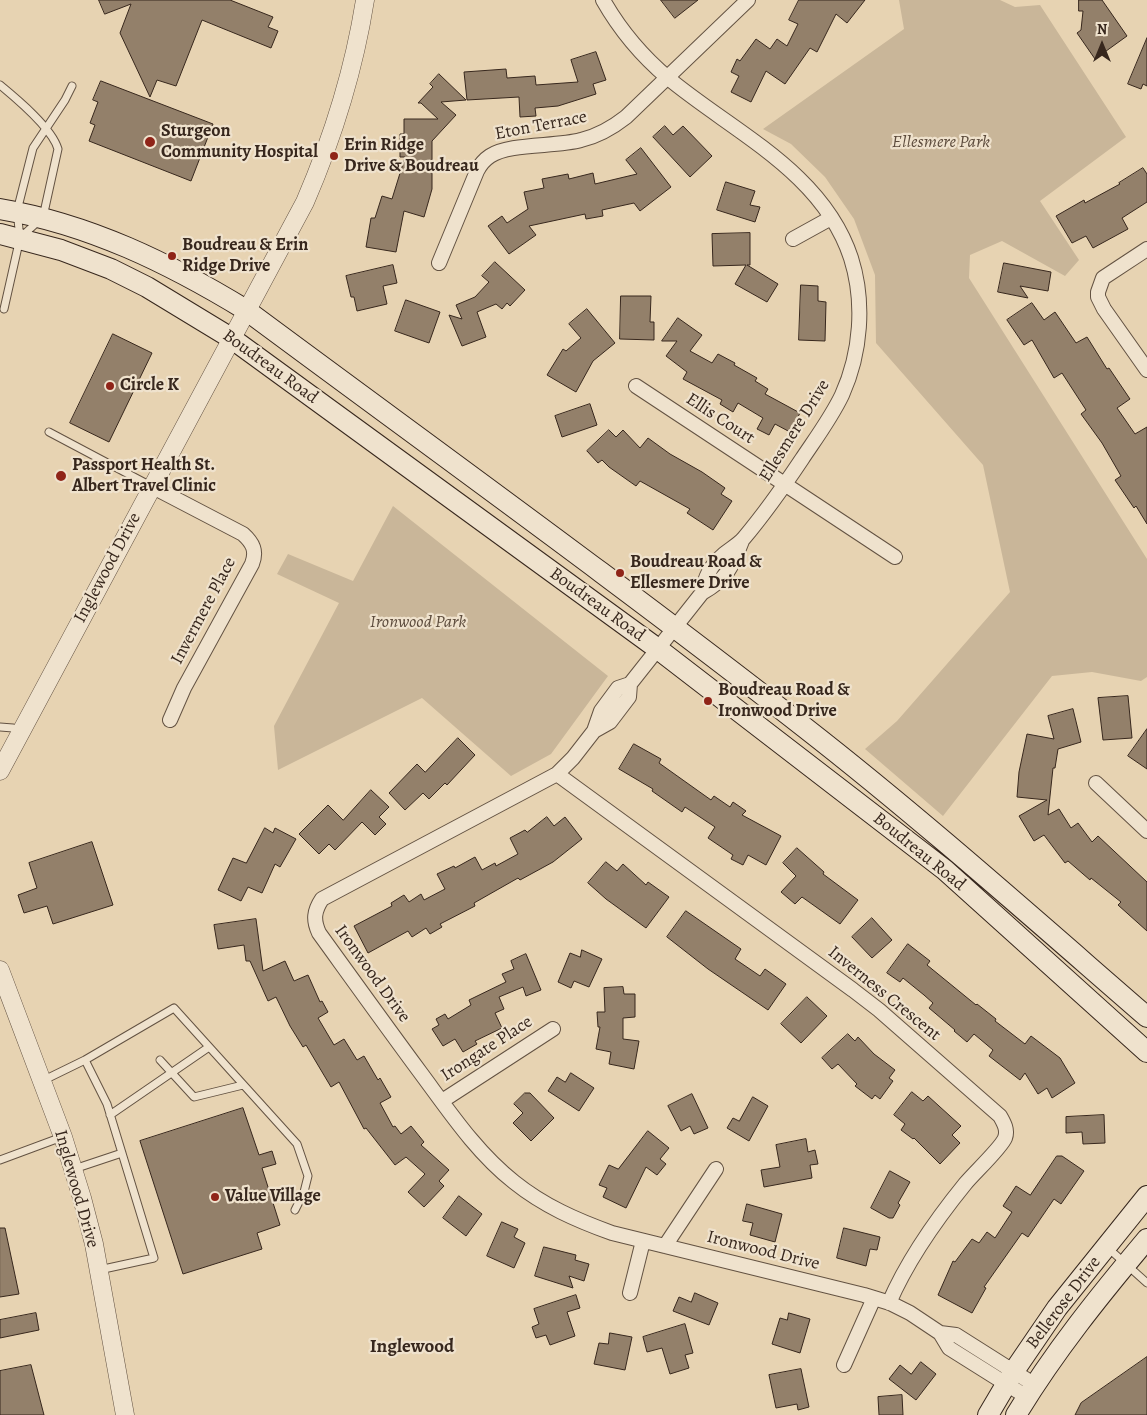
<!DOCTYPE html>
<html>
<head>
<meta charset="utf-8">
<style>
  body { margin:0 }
  #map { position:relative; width:1147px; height:1415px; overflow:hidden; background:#e7d3b2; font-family:Alegreya,serif }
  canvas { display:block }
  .north { position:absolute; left:1077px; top:20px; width:50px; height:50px; -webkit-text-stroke:4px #efe2cd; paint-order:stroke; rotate:0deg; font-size:14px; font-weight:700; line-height:20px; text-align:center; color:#37271d }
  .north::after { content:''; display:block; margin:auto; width:18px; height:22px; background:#37271d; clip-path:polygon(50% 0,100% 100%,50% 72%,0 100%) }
</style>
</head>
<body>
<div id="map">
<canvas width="1147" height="1415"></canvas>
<div class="north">N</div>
</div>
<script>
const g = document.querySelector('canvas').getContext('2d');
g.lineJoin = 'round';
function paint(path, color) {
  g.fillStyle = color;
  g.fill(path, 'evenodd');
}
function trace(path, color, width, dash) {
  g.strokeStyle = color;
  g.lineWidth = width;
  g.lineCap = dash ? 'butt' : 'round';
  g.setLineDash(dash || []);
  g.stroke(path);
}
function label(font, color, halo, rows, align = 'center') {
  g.font = font + ' Alegreya,serif';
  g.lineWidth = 4.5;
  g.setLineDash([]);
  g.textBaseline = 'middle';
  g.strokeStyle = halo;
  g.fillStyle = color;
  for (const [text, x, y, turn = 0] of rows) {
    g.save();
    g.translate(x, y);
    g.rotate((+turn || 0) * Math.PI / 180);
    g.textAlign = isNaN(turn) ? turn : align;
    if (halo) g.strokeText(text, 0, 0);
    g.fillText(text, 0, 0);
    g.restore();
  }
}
const green = new Path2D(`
  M899,0H1000L1015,7L1040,5L1126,137L1040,201L1079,260L1065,276L1002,241L970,255L969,278L1147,559V677L1141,681L1092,672L1052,676L943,816L865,749L897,721L1010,592L983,465L876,343L875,275L854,219L825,177L791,144L763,129L904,29Z
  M393,506L608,676L551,754L511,776L422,698L278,770L274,726L339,603L277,574L288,554L353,581Z`);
const building = new Path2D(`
  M99,0H230L273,17L268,27L278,31L271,48L202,20L176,86L157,80L150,97L120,33L131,4L105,14Z
  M661,0H698L675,18Z
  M799,0H865L847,23L836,14L817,52L810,48L785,84L766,71L751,102L731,92L739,76L731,72L737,59L740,61L756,39L770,49L777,39L787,46L798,24L789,20Z
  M1079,0H1102L1127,36L1095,59L1077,33L1081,30L1083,11H1079Z
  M1147,38V86L1143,84L1141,89L1128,84Z
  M596,52L606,80L593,84L596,94L558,106L535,108L536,116L520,117L519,97L467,100L464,72L506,69L507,78L535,76L536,85L578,82L571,60Z
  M439,74L466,100L441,102L456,115L432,141V189L424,217L404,211L396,252L366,247L371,218H375L382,196L392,199L405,157H400V134H404V119H438L421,103H418L433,87L430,84Z
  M101,81L213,124L191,181L89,141L95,125L90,123L98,102L93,100Z
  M665,126L673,135L683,126L712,156L690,177L653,137Z
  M641,148L671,187L640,211L634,203L602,210L603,216L586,219L585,214L529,226L536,235L509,254L488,226L502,216L507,223L528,209L524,192L544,188L542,179L568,174L569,179L593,173L595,184L637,174L626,160Z
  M1143,168L1147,174V202L1122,218L1128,229L1093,248L1086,236L1072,243L1056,216L1084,200L1085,203L1120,184L1119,183Z
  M726,182L755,191L750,205L760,207L755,222L717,210Z
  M750,233V265H747L778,284L767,302L735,284L746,265L713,266L712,234Z
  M495,262L525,290L510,306L507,303L502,309L496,304L477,312L486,337L462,346L449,315L462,319L456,305L475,297L489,282L482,276Z
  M1004,263L1051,272L1048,291L1020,286L1028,298L998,292Z
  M393,265L397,283L383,286L387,304L357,311L354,297H351L346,276Z
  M801,285L818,286V301L826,302L825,341L799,340Z
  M621,296H651L650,322H654V340L620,339Z
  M406,300L440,312L429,343L395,331Z
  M1032,303L1044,320L1055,312L1076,343L1087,337L1107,369L1109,368L1130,399L1117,408L1135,434L1147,427V524L1136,506L1134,508L1115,480L1121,476L1102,443L1081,414L1086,410L1062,373L1054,378L1032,340L1024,345L1007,320Z
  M587,309L615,343L593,361L576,392L547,375L563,349L566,351L581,338L569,324Z
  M678,318L702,335L690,351L712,363L718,354L735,363L734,365L757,378L755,381L768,389L765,394L800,413L790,432L775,424L769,435L757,429L763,418L738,403L733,412L720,404L722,400L683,379L687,372L666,356L677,341H662Z
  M113,334L152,353L109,442L70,423Z
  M590,404L597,425L562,437L555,416Z
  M609,430L616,437L623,430L640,448L648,438L670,454L702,472L725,488L721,494L732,501L713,530L687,513L690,509L640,481L636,486L609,467L602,460L598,463L587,451Z
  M1128,696L1132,738L1103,740L1098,698Z
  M1073,709L1081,742L1058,749L1055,768H1053L1048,815L1059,809L1071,828L1078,823L1092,842L1098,836L1147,882V931L1118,905L1121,902L1091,878L1090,880L1068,861L1065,863L1044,835L1034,841L1019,816L1047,800L1017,797L1019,772L1027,734L1054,739L1048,716Z
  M1147,729V769L1128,756Z
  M458,738L475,755L447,785L445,783L429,799L423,793L405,810L389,793L417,764L425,772Z
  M634,744L661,759L659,763L711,800L714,796L730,807L733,802L746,811L742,815L781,836L766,865L748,855L743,865L731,859L733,855L708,838L715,827L685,807L682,812L652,791L653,789L619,769Z
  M371,790L389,807L379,817L386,824L375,835L362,822L335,850L329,844L319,854L299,834L328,805L343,820Z
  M547,817L554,826L565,817L582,839L553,862L520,880L518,878L474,903L475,906L440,924L442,927L430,934L426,928L412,937L408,931L368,953L354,926L392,906L391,903L404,895L409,902L421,894L424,900L445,889L437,874L454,866L455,868L475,857L482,870L495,863L496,866L518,854L510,838L525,830L527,832Z
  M265,828L273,833L275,828L296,839L280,867L275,864L262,893L248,887L241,901L218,890L233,858L246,863Z
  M92,842L113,905L53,924L47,906L24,913L18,895L37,888L29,863Z
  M797,848L824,872L823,874L858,900L840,924L802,897L795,904L781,892L796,876L783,863Z
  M606,862L617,871L623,864L646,885L648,882L669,897L646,928L606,899L588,883Z
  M686,911L741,949L735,959L760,976L765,969L786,984L768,1010L708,969L667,937Z
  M872,918L892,940L872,958L852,937Z
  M256,919L263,971L285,961L294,981L308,975L320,1002L322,1001L328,1012L318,1018L334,1045L344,1039L357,1060L364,1056L378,1080L380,1078L391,1097L380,1103L393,1127L395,1126L401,1134L411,1126L424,1142L421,1145L449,1170L439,1181L444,1186L424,1207L408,1192L425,1174L406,1157L395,1165L366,1128L364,1129L339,1082L331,1087L306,1045L303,1047L290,1026L276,997L268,1001L250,961H246L244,945L218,949L214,925Z
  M908,944L930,961L927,965L976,1005L977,1004L996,1019L995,1021L1025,1044L1031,1036L1060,1058L1075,1083L1052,1098L1047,1088L1038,1094L1025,1073L1020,1080L989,1056L993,1050L974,1034L967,1042L954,1031L955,1030L929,1008L933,1003L924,995L903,978L900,982L887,973Z
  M582,950L602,959L589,987L574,981L571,988L558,982L570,953L580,957Z
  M526,954L541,990L526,996L523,987L499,997L504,1009L495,1013L502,1028L475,1041L477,1044L463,1052L455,1039L443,1046L432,1029L439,1025L436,1019L445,1014L448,1019L471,1005L469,1000L506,982L502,974L514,969L511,961Z
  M623,987L624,994H635V1017L623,1018V1039L639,1041L634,1069L609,1064L611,1052L596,1049L600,1027H598L597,1012H605L604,988Z
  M807,997L827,1016L801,1043L781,1024Z
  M848,1034L855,1041L858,1037L874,1054L895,1070L889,1078L893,1081L880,1099L875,1095L872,1099L855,1086L857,1084L838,1064L832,1069L822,1058Z
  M571,1073L594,1088L579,1111L548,1091L557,1077L565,1082Z
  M912,1092L923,1101L928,1096L961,1126L952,1135L960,1143L940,1164L914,1138L913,1139L901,1130L905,1124L894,1115Z
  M525,1093H530L554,1118L531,1141L513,1123L523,1113L514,1104Z
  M692,1094L708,1128L694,1134L690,1126L681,1131L668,1106Z
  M753,1097L768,1106L749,1141L727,1128L733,1118L739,1121Z
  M243,1108L259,1155L272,1151L276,1164L262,1168L280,1225L257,1233L262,1249L183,1274L140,1141Z
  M1104,1115L1105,1143L1083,1144L1082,1132L1066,1133V1117Z
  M648,1131L669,1148L660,1159L666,1164L657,1175L646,1167L626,1208L603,1197L607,1188L599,1185L609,1165L618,1169Z
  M806,1139L808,1152L815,1150L818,1164L810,1165L812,1178L764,1187L761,1170L780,1167L776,1145Z
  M1057,1156H1062L1084,1171L1061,1204L1054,1199L1028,1237L1022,1233L984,1287L986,1288L972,1313L938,1295L953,1261L955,1262L972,1239L979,1243L987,1232L995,1238L1012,1212L1003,1206L1016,1186L1030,1195Z
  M890,1171L910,1182L898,1203L900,1205L893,1218H889L871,1208Z
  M459,1196L482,1214L466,1236L443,1218Z
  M747,1204L782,1214L775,1242L750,1235L753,1223L743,1221Z
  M502,1222L518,1229L514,1237L525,1243L514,1268L487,1256Z
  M0,1228H5L19,1294L0,1297Z
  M844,1228L880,1237L877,1250L870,1249L866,1266L837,1258Z
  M544,1247L576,1255L575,1260L589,1264L584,1281L569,1276L573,1288L535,1276Z
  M695,1293L718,1303L709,1325L673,1311L679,1297L691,1302Z
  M576,1295L580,1308L567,1312L575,1336L550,1345L546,1335L536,1338L532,1327L539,1324L534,1309Z
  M36,1313L39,1330L0,1338V1320Z
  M789,1313L810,1319L800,1353L772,1344L780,1318L787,1320Z
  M685,1324L693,1353L685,1355L689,1368L670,1374L662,1348L647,1352L643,1337Z
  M610,1333L632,1337L625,1370L594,1364L599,1343L608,1344Z
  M1147,1357V1415H1075L1081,1403Z
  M921,1362L936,1374L916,1400L889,1379L900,1365L911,1374Z
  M31,1365L44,1415H0V1371Z
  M801,1369L809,1407L798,1410L797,1404L776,1408L769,1375Z
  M902,1395L903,1415H879L878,1397Z`);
const service = new Path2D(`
  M0,85C17,99 52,128 58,149L43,217L22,236
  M4,309L20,238L17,211L33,148L65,100L72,86
  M49,432L151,486
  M0,727L13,728L21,731
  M85,1060L107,1104L154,1258L99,1270
  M160,1060L194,1097L243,1085
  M42,1081L85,1060L174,1008L297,1144L308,1176L304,1192L295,1210
  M110,1115L209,1047
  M0,1160L62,1137
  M74,1169L122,1153
  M1108,1248L1147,1283`);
const minor = new Path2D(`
  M603,0C620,30 642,56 668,78C733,132 823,172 851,258C865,302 861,353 842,395C831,418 816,438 802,459C784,486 765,513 744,538C738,545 730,549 723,555C710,566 705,577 702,593
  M793,239L831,218
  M1147,249L1103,278L1098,292V297L1104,309L1147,370
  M439,263L477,171C480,165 484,160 490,156C509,143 556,147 581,140C598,136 612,128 626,117L748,0
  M636,386L895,557
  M151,486L243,534C253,543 257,551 252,564L184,688L170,720
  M630,684L618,688L601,711L594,731L573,758L557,774L322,899C314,911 313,920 319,933C353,980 386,1026 420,1072C449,1111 476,1152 514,1182C544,1206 576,1220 612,1233L864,1295L890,1303L910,1313L940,1333L956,1335L1035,1385
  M594,731L610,722L629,697L630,684L702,593C727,579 732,567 742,541
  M557,774L853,990L879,1010L1000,1116C1004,1123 1008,1130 1005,1138C1001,1148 974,1173 965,1184C935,1221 908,1259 889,1303
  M1096,783L1147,831
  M442,1101L553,1029
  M665,1246L716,1169
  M630,1293L643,1241
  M940,1333L949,1348L1027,1397
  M844,1365L874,1298`);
const tertiary = new Path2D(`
  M0,771L305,202C333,137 354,70 365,0
  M0,970L63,1137L82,1198L94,1244L125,1415`);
const secondary = new Path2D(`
  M0,209C89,224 169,263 246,310C432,448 621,584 804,727C922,819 1034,919 1147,1017
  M0,234L61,250L111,269L147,287L231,338L658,649L945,870L1147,1052
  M988,1415L1014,1371L1057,1308L1147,1196
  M1016,1415C1054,1352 1100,1295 1147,1239`);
const markers = [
  [150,142,6,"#8f2418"],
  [334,156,5,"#8f2418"],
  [172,256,5,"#8f2418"],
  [110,386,5,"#8f2418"],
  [61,476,6,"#8f2418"],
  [620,573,5,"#8f2418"],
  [708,701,5,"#8f2418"],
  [215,1197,5,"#8f2418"]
];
const streetNames = [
  ["Eton Terrace",541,126,-11],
  ["Boudreau Road",270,367,36],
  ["Ellis Court",720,419,33],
  ["Ellesmere Drive",795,431,-58],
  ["Inglewood Drive",108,568,-62],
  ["Boudreau Road",597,605,36],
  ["Invermere Place",204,611,-62],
  ["Boudreau Road",919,852,39],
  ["Ironwood Drive",372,974,54],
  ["Inverness Crescent",884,994,39],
  ["Irongate Place",487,1049,-33],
  ["Inglewood Drive",76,1189,74],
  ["Ironwood Drive",763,1251,14],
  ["Bellerose Drive",1064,1303,-53]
];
const poiNames = [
  ["Sturgeon",161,132],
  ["Community Hospital",161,153],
  ["Erin Ridge",344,146],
  ["Drive & Boudreau",344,167],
  ["Boudreau & Erin",182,246],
  ["Ridge Drive",182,267],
  ["Circle K",120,386],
  ["Passport Health St.",72,466],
  ["Albert Travel Clinic",72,487],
  ["Boudreau Road &",630,563],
  ["Ellesmere Drive",630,584],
  ["Boudreau Road &",718,691],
  ["Ironwood Drive",718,712],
  ["Value Village",225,1197]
];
const parkNames = [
  ["Ellesmere Park",941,143],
  ["Ironwood Park",418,623]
];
const neighbourhoodNames = [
  ["Inglewood",412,1347]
];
paint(green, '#c9b699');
paint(building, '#93806a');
trace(building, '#37271d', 1);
trace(service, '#635242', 9);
trace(minor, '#635242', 16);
trace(tertiary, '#635242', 19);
trace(secondary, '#37271d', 22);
trace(service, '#efe2cd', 7);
trace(minor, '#efe2cd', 14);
trace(tertiary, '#efe2cd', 18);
trace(secondary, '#efe2cd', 20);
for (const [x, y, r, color] of markers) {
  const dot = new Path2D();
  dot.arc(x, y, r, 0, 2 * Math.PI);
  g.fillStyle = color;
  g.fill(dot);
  trace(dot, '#efe2cd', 2);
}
label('18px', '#37271d', '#efe2cd', streetNames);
label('bold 18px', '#37271d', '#efe2cd', poiNames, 'left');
label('italic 18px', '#5c4b3c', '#efe2cd', parkNames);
label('bold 19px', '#37271d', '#efe2cd', neighbourhoodNames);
</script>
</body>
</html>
